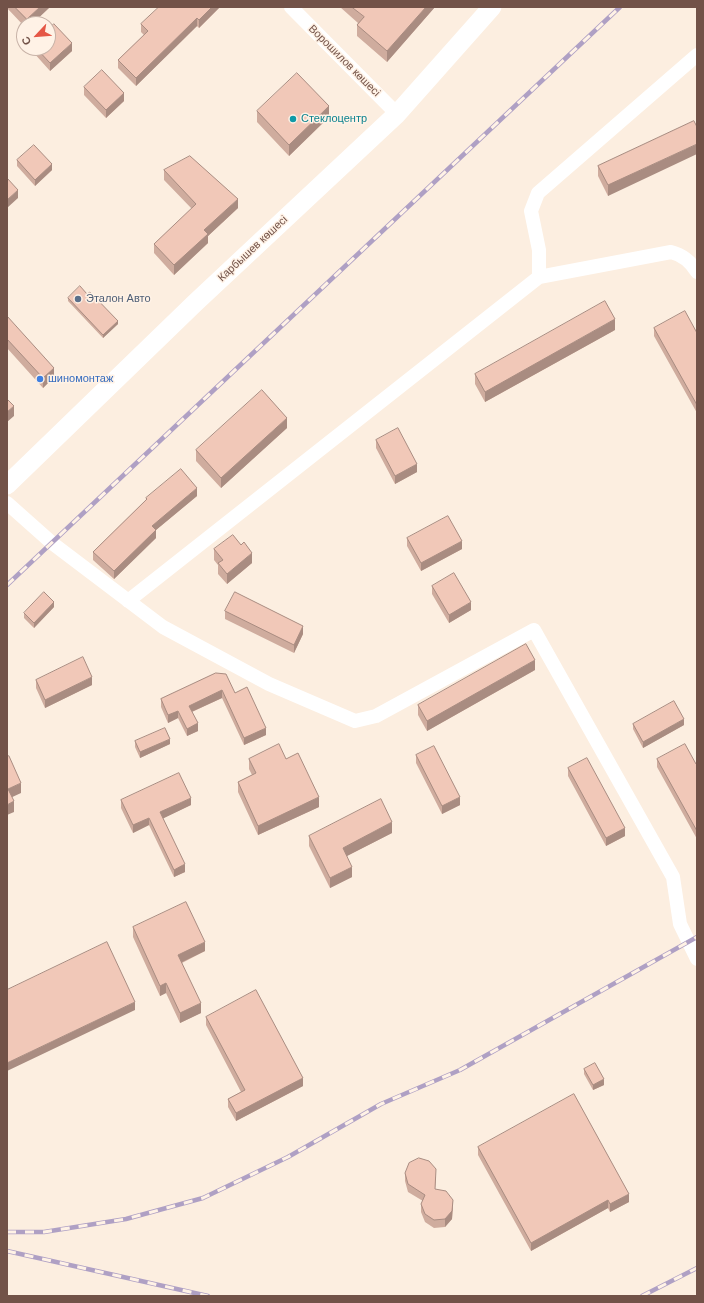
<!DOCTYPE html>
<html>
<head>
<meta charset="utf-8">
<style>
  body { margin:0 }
  #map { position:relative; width:704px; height:1303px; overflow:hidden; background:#fceee0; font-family:"DM Sans",sans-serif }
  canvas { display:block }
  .frame { position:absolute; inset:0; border:8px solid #725248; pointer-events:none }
  .north { position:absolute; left:16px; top:16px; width:40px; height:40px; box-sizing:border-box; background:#fff2e6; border:1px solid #c7b2a7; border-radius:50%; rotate:244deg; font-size:11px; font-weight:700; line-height:16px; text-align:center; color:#725248 }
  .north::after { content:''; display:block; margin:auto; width:14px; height:18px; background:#e55746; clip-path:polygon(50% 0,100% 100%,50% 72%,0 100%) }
</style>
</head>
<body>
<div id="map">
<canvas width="704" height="1303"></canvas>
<div class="frame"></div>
<div class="north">С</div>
</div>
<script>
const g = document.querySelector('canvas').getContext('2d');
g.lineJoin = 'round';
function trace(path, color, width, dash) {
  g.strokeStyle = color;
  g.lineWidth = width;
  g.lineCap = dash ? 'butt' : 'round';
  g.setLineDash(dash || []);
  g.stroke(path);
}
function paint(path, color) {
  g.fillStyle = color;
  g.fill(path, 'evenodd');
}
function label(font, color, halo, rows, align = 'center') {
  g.font = font + ' "DM Sans",sans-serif';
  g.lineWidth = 3;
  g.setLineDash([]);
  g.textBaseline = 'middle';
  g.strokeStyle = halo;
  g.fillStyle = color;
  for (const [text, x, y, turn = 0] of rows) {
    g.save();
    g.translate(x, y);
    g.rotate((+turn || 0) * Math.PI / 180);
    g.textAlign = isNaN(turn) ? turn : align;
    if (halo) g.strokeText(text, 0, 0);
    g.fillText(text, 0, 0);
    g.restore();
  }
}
const minor = new Path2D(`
  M291,7L397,114
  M539,277L671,252C683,255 691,262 697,272
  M7,503L52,543L163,627L269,684L355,721L376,716L534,630L673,877L680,924L697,959
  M128,601L539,277V250L531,211L538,193L697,55`);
const secondary = new Path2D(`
  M7,485L195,303L397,114L492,7`);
const rail = new Path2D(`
  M7,585L620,7
  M7,1232H44L126,1219L203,1198L288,1157L381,1104L460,1070L697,937
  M7,1251L208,1296
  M642,1296L697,1268`);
const wall = new Path2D(`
  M7,7H50L32,24H24V26L7,8Z
  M220,7L199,28L197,26L136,86L118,68V60L144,35L141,32V24L166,8Z
  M340,7H435L387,62L357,36V25L358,23Z
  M33,48H48L72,51L50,71L33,52Z
  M84,87L124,101L106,118L84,95Z
  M257,111L329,117L289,156L257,122Z
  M694,121L608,196L598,176V166Z
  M17,160L52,170L35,186L17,166Z
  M164,170L238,208L208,236V243L174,275L154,253V244L192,209L164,180Z
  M87,294L118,324L103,338L68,301V298Z
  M7,316L54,377L43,388L7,348Z
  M654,328L697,333V413L654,336Z
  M615,330L485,402L475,384V374Z
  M287,428L221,488L196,461V450Z
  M376,440L417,472L395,484L376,448Z
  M197,496L156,530V538L114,579L93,560V552L146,500V498Z
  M407,538L462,549L421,571L407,546Z
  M241,545L252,563L227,584L218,574V565L214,560V549Z
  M432,586L471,610L449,623L432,594Z
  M54,607L34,628L24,618V613Z
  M225,611L303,634L294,653L225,619Z
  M535,670L427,731L418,715V705Z
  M216,673L235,693L266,735L244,745L222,698L192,712L198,731L187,736L178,718L168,723L161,707V699Z
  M36,680L92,685L45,708L36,688Z
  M633,724L684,725L643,748L633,729Z
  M135,741L170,744L140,758L135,747Z
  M416,755L460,805L442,814L416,763Z
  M249,759H286L319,807L258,835L238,792V782L252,775L249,769Z
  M657,759L696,764H697V839L657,767Z
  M568,768L625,836L606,846L568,776Z
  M121,800L191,805L163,818L185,872L174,877L149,825L133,833L121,808Z
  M392,833L347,856L352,877L330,888L309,846V836Z
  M133,927L205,951L182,963L201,1013L180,1023L166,993L160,996L133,937Z
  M206,1017L303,1086L236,1121L228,1107V1099L241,1092L206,1025Z
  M584,1069L604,1085L593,1090L584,1074Z
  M478,1147L629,1202L610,1212L608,1208L531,1251L478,1155Z
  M405,1173L436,1177L435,1189L453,1208L452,1219L445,1227L434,1228L425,1222L421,1212V1204L423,1201L408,1192L405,1181Z`);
const shadedWall = new Path2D(`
  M40,7H50L32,24H27V19Z
  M212,7H220L199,28V20Z
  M426,7H435L387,62V51Z
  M197,18V26L136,86V78Z
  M72,43V51L50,71V63Z
  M124,93V101L106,118V110Z
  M329,106V117L289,156V145Z
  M697,144V154L608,196V185Z
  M52,164V170L35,186V180Z
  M18,190V198L7,208V200Z
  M238,199V208L208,236V243L174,275V265L204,230Z
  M615,319V330L485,402V392Z
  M118,321V324L103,338V335Z
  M54,368V377L43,388V378Z
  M14,406V416L7,422V412Z
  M287,418V428L221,488V478Z
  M417,464V472L395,484V476Z
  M197,488V496L156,530V538L114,579V571L152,526Z
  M462,541V549L421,571V563Z
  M252,553V563L227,584V574Z
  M54,602V607L34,628V623Z
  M471,602V610L449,623V615Z
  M303,626V634L294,653V645Z
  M535,660V670L427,731V721Z
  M92,677V685L45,708V700Z
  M222,690V698L189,713V706Z
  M178,711V718L168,723V715Z
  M684,719V725L643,748V742Z
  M198,723V731L187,736V729Z
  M266,728V735L244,745V738Z
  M170,739V744L140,758V752Z
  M21,783V793L8,799V789Z
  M319,797V807L258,835V826Z
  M460,797V805L442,814V806Z
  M191,798V805L160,820V812Z
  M14,801V812L7,815V805Z
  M149,818V825L133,833V825Z
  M392,822V833L343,858V848Z
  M625,828V836L606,846V838Z
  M185,864V872L174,877V870Z
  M352,867V877L330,888V878Z
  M205,942V951L178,964V955Z
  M166,983V993L160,996V986Z
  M135,1002V1010L7,1071V1063Z
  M201,1003V1013L180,1023V1013Z
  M303,1078V1086L236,1121V1113Z
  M604,1079V1085L593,1090V1085Z
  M629,1194V1202L610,1212V1204Z
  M453,1200L452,1219L445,1227V1219Z
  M608,1200V1208L531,1251V1243Z`);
const building = new Path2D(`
  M15,7H40L27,19Z
  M159,7H165L166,8L167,7H212L199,20L197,18L136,78L118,60L148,31L141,24Z
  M352,7H426L387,51L357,25L364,17Z
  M54,24L72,43L50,63L36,48H48V30Z
  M102,70L124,93L106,110L84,87Z
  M297,73L329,106L289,145L257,111Z
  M694,121L697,127V144L608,185L598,166Z
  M34,145L52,164L35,180L17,160Z
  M190,156L238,199L204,230L208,234L174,265L154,244L196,204L164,170Z
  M7,178L18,190L7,200Z
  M80,286L87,294L90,292L118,321L103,335L68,298Z
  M605,301L615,319L485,392L475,374Z
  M685,311L697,333V405L654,328Z
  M7,316L54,368L43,378L7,339Z
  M262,390L287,418L221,478L196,450Z
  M7,399L14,406L7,412Z
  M398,428L417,464L395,476L376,440Z
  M181,469L197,488L152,526L156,530L114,571L93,552L147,499L146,498Z
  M448,516L462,541L421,563L407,538Z
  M233,535L241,545L244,542L252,553L227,574L218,563L223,560L214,549Z
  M454,573L471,602L449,615L432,586Z
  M44,592L54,602L34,623L24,613Z
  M235,592L303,626L294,645L225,611Z
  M526,644L535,660L427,721L418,705Z
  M83,657L92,677L45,700L36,680Z
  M216,673L226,674L235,693L247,687L266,728L244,738L222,690L189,706L198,723L187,729L178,711L168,715L161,699Z
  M674,701L684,719L643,742L633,724Z
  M165,728L170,739L140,752L135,741Z
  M279,744L286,759L298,753L319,797L258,826L238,782L256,773L249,759Z
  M685,744L696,764H697V831L657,759Z
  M434,746L460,797L442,806L416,755Z
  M9,756L21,783L8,789L14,801L7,805V757Z
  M587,758L625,828L606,838L568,768Z
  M179,773L191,798L160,812L185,864L174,870L149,818L133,825L121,800Z
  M381,799L392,822L343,848L352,867L330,878L309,836Z
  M186,902L205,942L178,955L201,1003L180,1013L166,983L160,986L133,927Z
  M107,942L135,1002L7,1063V990Z
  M256,990L303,1078L236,1113L228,1099L245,1090L206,1017Z
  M595,1063L604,1079L593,1085L584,1069Z
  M574,1094L629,1194L610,1204L608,1200L531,1243L478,1147Z
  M419,1158L429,1161L436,1169L435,1189L446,1191L453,1200L452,1211L445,1219L434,1220L425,1214L421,1204L425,1195L408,1184L405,1173L409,1163Z`);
const markers = [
  [293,119,4,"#0f9aa8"],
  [78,299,4,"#5c6f8a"],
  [40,379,4,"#3f7fe0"]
];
const streetNames = [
  ["Ворошилов көшесі",344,61,45],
  ["Карбышев көшесі",253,249,-43]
];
const cultureNames = [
  ["Стеклоцентр",301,119]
];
const serviceNames = [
  ["Эталон Авто",86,299]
];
const shopNames = [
  ["шиномонтаж",48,379]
];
trace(minor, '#fff', 14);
trace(secondary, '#fff', 19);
trace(rail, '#afa0c4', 4.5);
trace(rail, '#fff2e6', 3, [9]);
paint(wall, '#cfac9e');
paint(shadedWall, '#a98c81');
paint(building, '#f1c8b8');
trace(building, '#a98c81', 1);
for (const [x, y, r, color] of markers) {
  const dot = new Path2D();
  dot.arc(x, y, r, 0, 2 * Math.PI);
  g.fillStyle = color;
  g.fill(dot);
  trace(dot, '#fff2e6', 1.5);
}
label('11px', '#725248', '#fff2e6', streetNames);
label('11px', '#0d838f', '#fff2e6', cultureNames, 'left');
label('11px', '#4e5e75', '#fff2e6', serviceNames, 'left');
label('11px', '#366cbe', '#fff2e6', shopNames, 'left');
</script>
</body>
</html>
